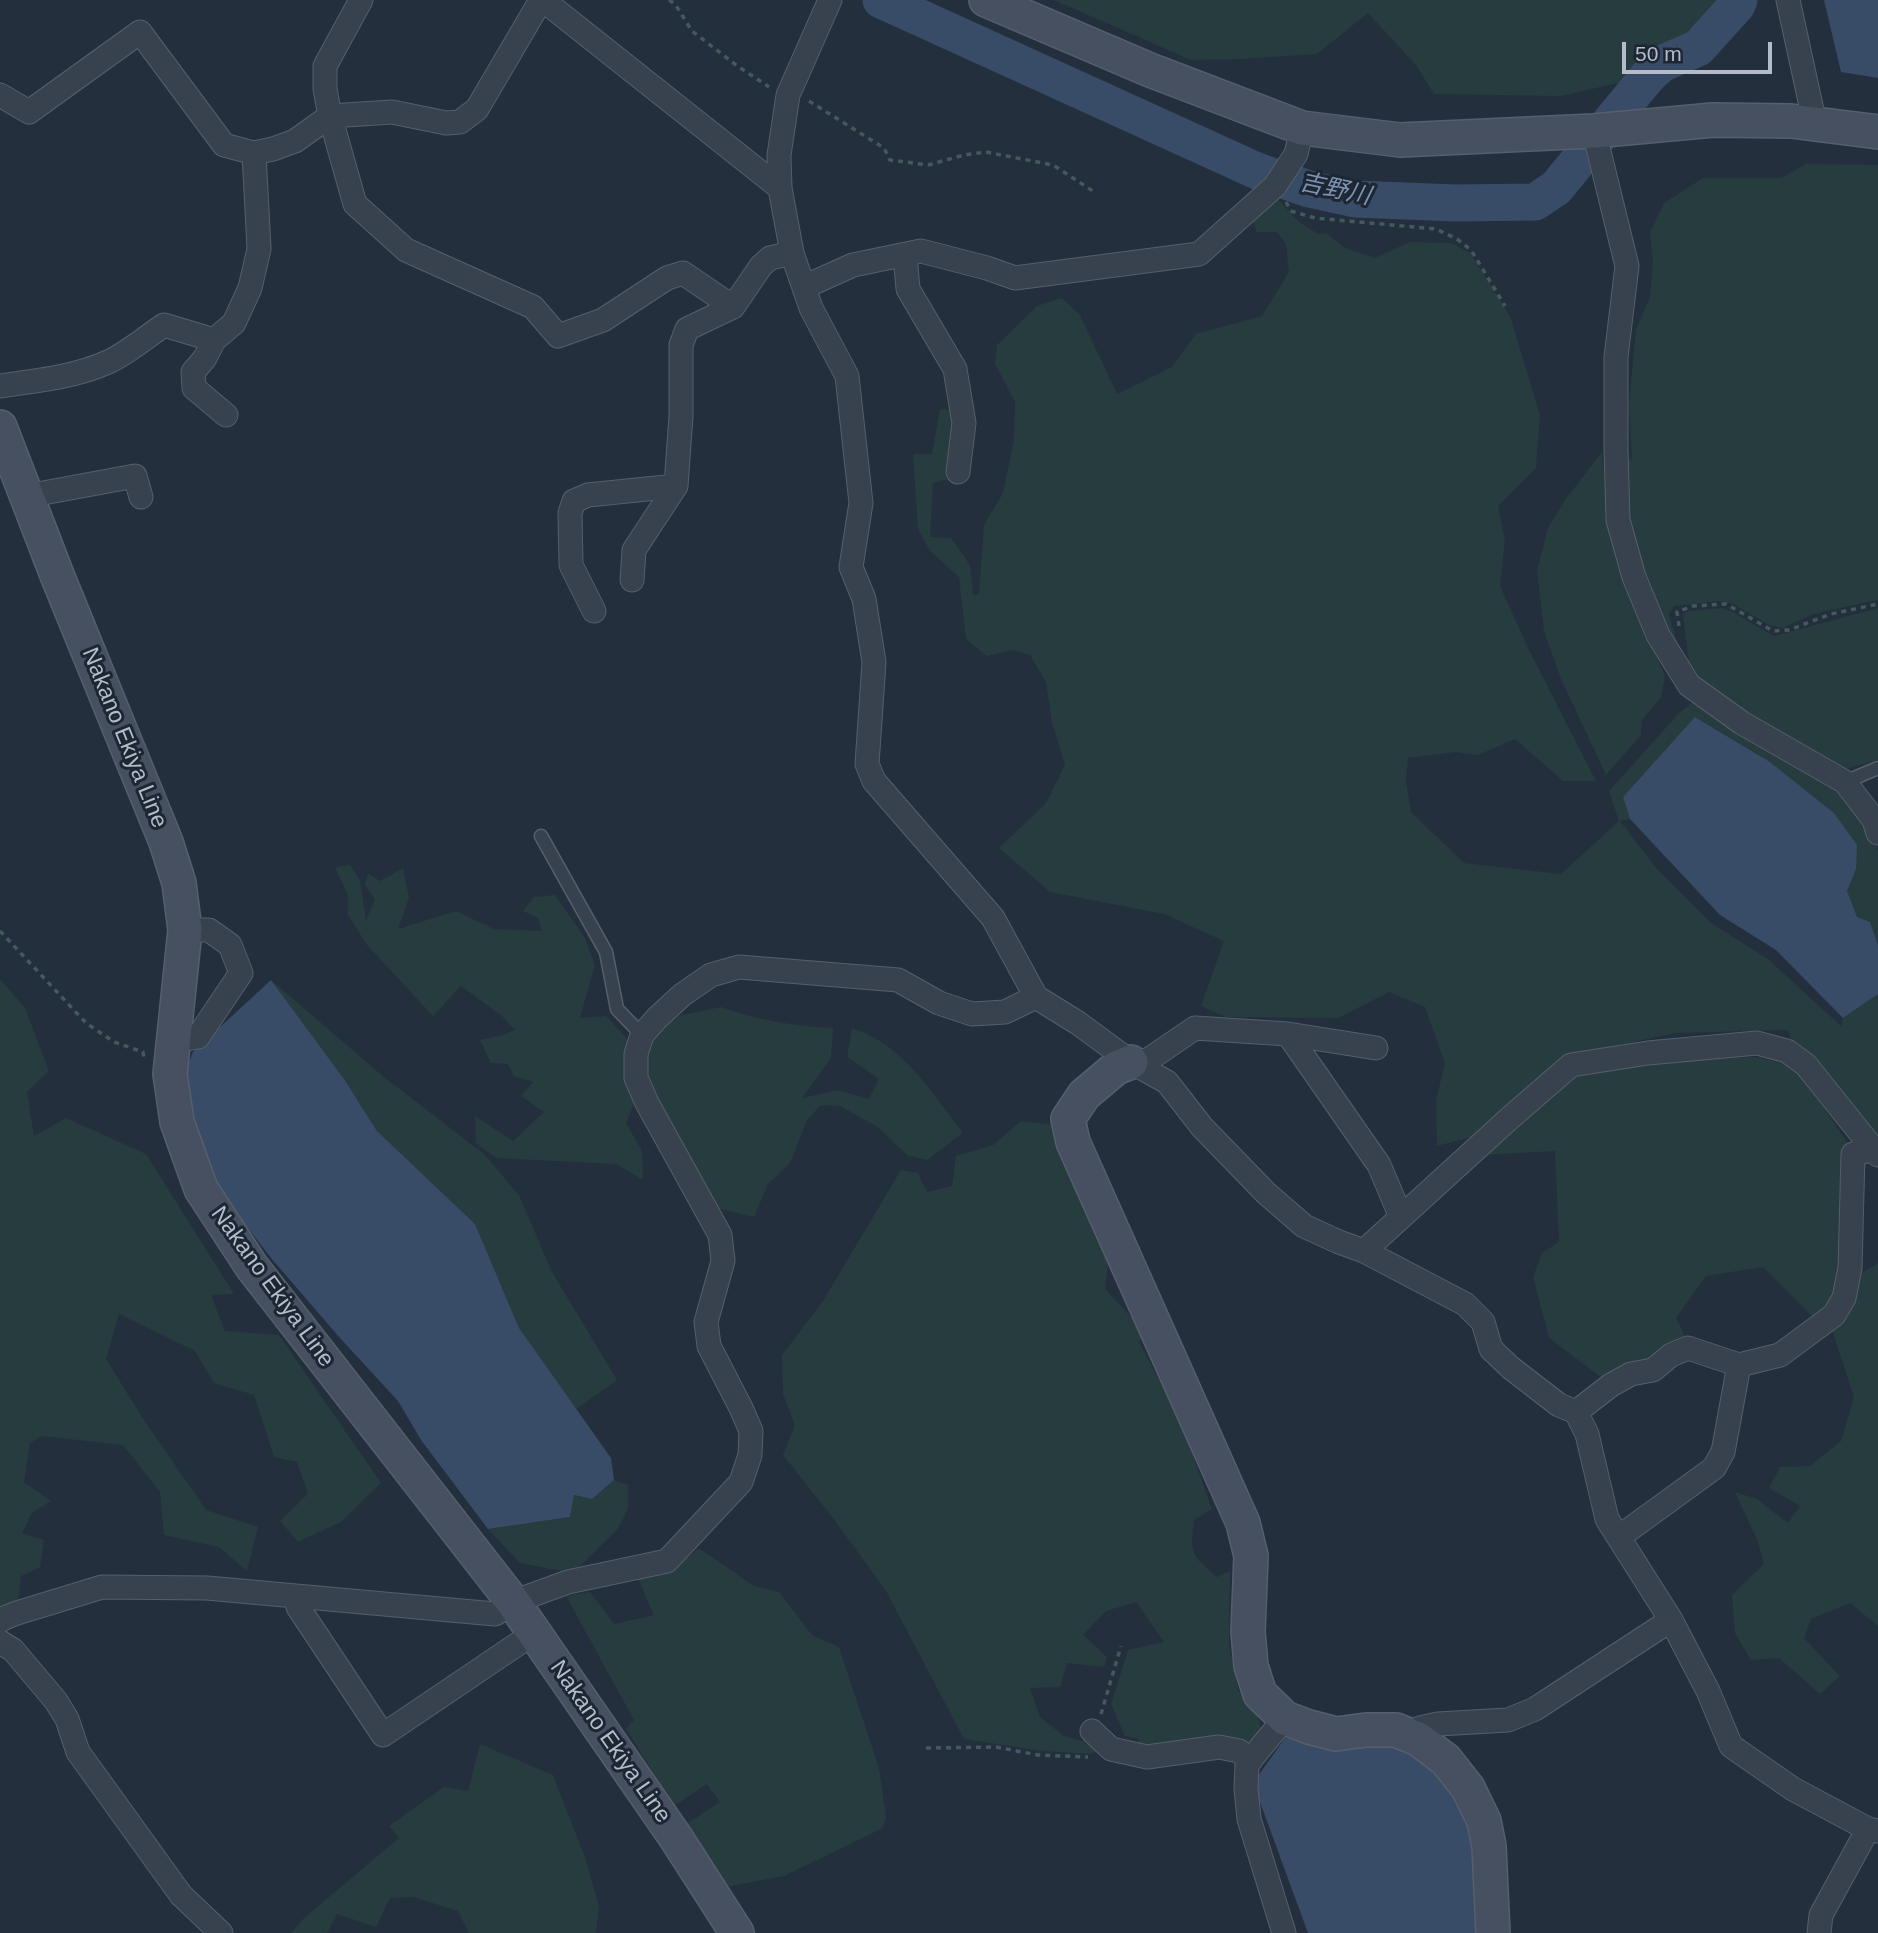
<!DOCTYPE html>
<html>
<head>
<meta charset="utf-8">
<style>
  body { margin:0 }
  #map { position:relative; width:1878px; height:1933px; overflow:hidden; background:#242f3e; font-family:Arial,sans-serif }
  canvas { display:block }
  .scale { position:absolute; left:1622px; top:42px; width:150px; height:32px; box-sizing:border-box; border:4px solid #b4bcc9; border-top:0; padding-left:9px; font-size:21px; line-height:24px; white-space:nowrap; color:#b4bcc9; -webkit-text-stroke:5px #1d2633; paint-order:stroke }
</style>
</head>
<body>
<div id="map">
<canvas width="1878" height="1933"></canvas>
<div class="scale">50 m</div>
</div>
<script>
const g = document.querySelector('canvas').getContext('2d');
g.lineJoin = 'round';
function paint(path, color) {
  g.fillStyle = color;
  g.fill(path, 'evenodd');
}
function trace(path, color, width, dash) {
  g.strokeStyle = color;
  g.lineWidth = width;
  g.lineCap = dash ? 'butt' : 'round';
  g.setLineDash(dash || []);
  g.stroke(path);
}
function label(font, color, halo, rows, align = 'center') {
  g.font = font + ' Arial,"Noto Sans JP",sans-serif';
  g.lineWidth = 6;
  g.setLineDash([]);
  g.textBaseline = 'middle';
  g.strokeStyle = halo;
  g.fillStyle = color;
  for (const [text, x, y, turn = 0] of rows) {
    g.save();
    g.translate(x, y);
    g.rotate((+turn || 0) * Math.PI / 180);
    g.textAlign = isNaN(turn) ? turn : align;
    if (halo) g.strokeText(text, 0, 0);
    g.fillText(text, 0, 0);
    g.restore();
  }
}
const green = new Path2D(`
  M1054,0H1719L1700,29L1631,80L1561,96L1434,94L1416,65L1368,13L1317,54L1240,59L1191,60Z
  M1806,164L1878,165V600L1813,614L1783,628L1769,625L1733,604L1719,601L1674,606L1669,615L1680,651L1676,653L1625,527L1626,460L1632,459L1629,404L1636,329L1650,297L1653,263L1650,232L1664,203L1703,178H1781Z
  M1277,198L1299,222L1318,234L1326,233L1345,248L1375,258L1410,242L1451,243L1470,253L1510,316L1540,415L1536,468L1498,506L1505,540L1500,586L1528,648L1596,781H1563L1515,739L1478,755L1455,752L1408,758L1406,781L1411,812L1464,863L1561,874L1619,821L1609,791L1679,713L1696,700L1837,789L1874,838L1878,851V945L1870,923L1857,917L1846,891L1856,869L1834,813L1770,762L1696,717L1623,797L1630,819L1620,821L1656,868L1711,923L1768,959L1841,1026L1843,1018L1878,994V1145L1793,1045L1788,1030L1674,1033L1564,1058L1486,1133L1437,1146L1436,1100L1445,1063L1425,1007L1389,992L1338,1018L1226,1017L1201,1006L1224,941L1164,914L1050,892L999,848L1046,803L1065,765L1052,723L1046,682L1030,655L1013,650L987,656L966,639L959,577L930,551L918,529L913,454H932L940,409L956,410V447L949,479L933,483L930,537L951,538L970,565L973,595L979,594L984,525L1003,493L1014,440L1015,402L995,364L997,345L1037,306L1062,298L1080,315L1117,394L1172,367L1196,334L1262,316L1289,272L1286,244L1277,232H1257L1251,216Z
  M1602,452L1610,537L1628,590L1665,676L1661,697L1642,720L1641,735L1606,775L1561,679L1544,631L1537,570L1548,528L1565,500Z
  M1721,608L1731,611L1774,636L1878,608V760L1839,771L1733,707L1704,682L1689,665L1683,614L1688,611Z
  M350,865L360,880L366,920L375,900L365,885L368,874L380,881L403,868L409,898L398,929L456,911L494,929L542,931L538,918L523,911L534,897L555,895L585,938L595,965L580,1018L606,1016L632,1044L636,1099L626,1123L642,1151L643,1180L616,1164L496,1158L476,1143L475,1116L513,1141L544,1112L521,1096L533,1082L514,1076L508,1064L491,1063L480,1040L500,1036L515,1030L502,1016L461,986L433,1016L367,945L348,915V896L335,867Z
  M0,979L25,1008L49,1071L27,1092L34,1136L66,1118L146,1154L234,1294L211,1295L225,1331L279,1335L381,1483L341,1522L298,1542L280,1521L308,1494L297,1462L274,1457L254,1395L214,1383L195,1351L119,1314L106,1359L142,1417L206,1510L258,1527L247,1571L219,1547L164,1535L160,1492L123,1445L42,1436L30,1443L24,1482L51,1501L32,1513L22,1533L44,1540L40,1567L21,1576L18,1605L0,1613Z
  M271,980L384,1077L484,1154L519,1195L552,1272L617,1380L575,1410L519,1328L475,1224L377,1131L344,1079Z
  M721,1007C757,1020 794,1026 833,1028L831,1058L802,1098L838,1090L869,1099L879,1079L847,1057L852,1028C903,1044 932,1093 963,1133L927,1160L907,1155L878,1127L840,1106L821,1105L807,1120L790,1163L768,1184L754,1217L717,1208L647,1080L645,1055L654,1031L668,1018Z
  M1756,1057L1795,1065L1849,1145L1840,1294L1813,1317L1763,1267L1706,1276L1676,1318L1687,1341L1606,1381L1549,1338L1533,1277L1542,1253L1559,1242L1555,1151L1482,1155L1581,1069L1631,1063Z
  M1021,1121L1061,1126L1111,1238L1105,1289L1145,1332L1139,1342L1181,1422L1212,1509L1194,1520C1190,1554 1191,1555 1217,1577L1230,1571L1229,1644L1238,1690L1257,1711L1261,1729L1257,1743L1250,1748L1247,1742L1220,1740L1138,1749L1139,1739L1125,1736L1111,1704L1128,1650L1164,1642L1136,1602L1106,1611L1083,1635L1107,1657L1104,1667L1067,1663L1060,1687L1030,1688L1040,1717L1064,1736L1086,1742L1099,1751L1090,1754L1042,1751L964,1739L886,1591L833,1518L783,1455L795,1425L783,1394L782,1355L823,1301L901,1170L918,1173L927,1192L952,1186L956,1156L993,1145Z
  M1878,1263V1626L1850,1603L1811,1619L1804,1638L1840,1676L1820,1694L1779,1658L1751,1660L1735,1633L1732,1595L1764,1564L1758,1542L1735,1492L1757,1499L1788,1523L1800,1506L1769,1488L1780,1467L1810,1466L1841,1441L1854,1397L1831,1327L1855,1277Z
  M614,1480L628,1485V1509L617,1530L573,1573L520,1563L488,1529L570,1517L574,1495L592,1499Z
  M699,1548L754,1586L779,1592L812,1635L839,1647L879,1768L886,1816L883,1828L784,1876L726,1887L688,1823L720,1802L707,1784L674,1806L626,1729L634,1720L566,1596L590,1592L614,1624L654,1615L638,1579L672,1570Z
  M480,1744L553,1775L586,1860L599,1907L596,1933H469L458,1911L413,1897L390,1898L376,1927L337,1914L327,1933H291L304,1918L399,1838L389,1826L444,1787L468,1791Z`);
const water = new Path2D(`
  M1824,0H1878V78L1841,72Z
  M1695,717L1770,762L1834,813L1857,845L1856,869L1847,891L1857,917L1870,922L1878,945V994L1843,1018L1776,950L1720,915L1630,819L1623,797Z
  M271,980L344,1079L377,1131L475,1224L519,1328L611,1458L614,1480L592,1499L574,1495L570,1517L488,1529L421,1440L398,1401L340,1338L271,1258L238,1215L210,1172L195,1131L187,1067L193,1052Z
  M1285,1738L1358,1746H1392L1421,1759L1446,1784L1463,1812L1473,1839L1479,1933H1308L1253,1783Z`);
const river = new Path2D(`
  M881,0L1257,171L1309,189L1355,199L1455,203L1535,202L1556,188L1649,75L1661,64L1698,48L1737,5L1739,0`);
const path = new Path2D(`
  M669,0L675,4L692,31L736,65L769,87
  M809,101L884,148L890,160L928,165L964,155L986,152L1053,165L1096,193
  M1286,202L1291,211L1315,218L1436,229L1457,239L1471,250L1505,306
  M1679,626L1677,612L1693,606L1726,604L1773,631L1789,630L1831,614L1878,604
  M0,931L86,1023L114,1042L143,1052L144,1058
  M1101,1714L1121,1646
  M926,1748L996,1747L1038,1755L1088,1757`);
const lane = new Path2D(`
  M1845,782L1878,768
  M541,836L606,952L617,1009L642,1035`);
const street = new Path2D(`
  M361,0L325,66V89L330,116L355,204L406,250L533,307L558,336L603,320L667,278L683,273L733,307
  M543,0L780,188
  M830,0L788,95L779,155L780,188L792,253L811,308L847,376L861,503L851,567L864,599L874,662L867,764L874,781L993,918L1036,997L1078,1023L1131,1062L1167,1082L1202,1127L1266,1193L1304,1226L1339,1242L1364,1251L1465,1304L1483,1322L1491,1349L1511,1368L1559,1405L1576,1412L1587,1434L1607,1519L1671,1620L1708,1691L1731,1746L1793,1789L1868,1829L1878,1831
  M1788,0L1815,124
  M0,95L29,112L140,32L224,145L254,153L273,149L295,141L330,116L392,112L446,123L460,122L477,109L541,0
  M1594,131L1627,266L1616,357V448L1618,520L1634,577L1658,635L1689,685L1742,723L1845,782L1874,820L1878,833
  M905,255L908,289L955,369L964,423L958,472
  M804,287L853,265L921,251L987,268L1015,278L1199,254L1275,186L1296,154L1302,128
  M214,340L205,358L193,372L194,388L226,415
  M0,386C36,381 75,377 108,362C128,353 146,337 164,325L214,340L234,323L250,288L259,249L254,153
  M27,496L135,476L141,497
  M632,580L634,550L676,486L681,416V345L687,329L733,307L761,266L770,258L792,253
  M594,611L571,565L570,513L574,501L588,495L676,486
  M1288,1034L1379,1165L1401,1217
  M174,1041L198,1037L241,973L230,945L209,930H185
  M1131,1062L1148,1060L1195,1028L1288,1034L1376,1048
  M1364,1251L1511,1117L1571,1065L1648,1053L1757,1043L1787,1051L1806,1065L1878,1155
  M1576,1412L1611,1385L1631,1374L1653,1370L1671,1355L1688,1348L1739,1365L1780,1355L1834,1315L1844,1298L1850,1268L1853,1154L1872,1150
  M1619,1537L1714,1468L1723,1452L1739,1365
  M296,1597L298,1607L383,1735L534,1633
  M0,1621L4,1618L17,1613L102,1587L207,1588L495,1614L513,1602L568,1582L667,1561L741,1482L750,1455L751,1431L741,1408L709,1346L706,1322L723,1261L720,1235L647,1103L636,1078V1054L642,1035L657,1018L682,995L711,975L739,967L898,980L939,1003L972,1014L1005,1012L1036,997
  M0,1642L13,1650L56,1701L67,1719L78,1752L181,1895L221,1933
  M1092,1731L1111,1749L1147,1757L1219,1747L1239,1751L1251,1760
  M1412,1736L1420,1728L1438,1724L1508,1720L1535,1709L1671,1620
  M1284,1933L1249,1819L1246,1788L1247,1764L1285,1718
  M1819,1933L1821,1915L1868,1829`);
const secondary = new Path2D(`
  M986,0L1150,70L1302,128L1400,140L1594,131L1713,120L1791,121L1878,132
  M0,427L57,575L166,842L179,883L185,930L170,1074L177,1122L201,1189L252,1267L513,1602L676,1838L737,1933
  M1131,1062L1116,1068L1084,1095L1068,1119L1073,1142L1243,1523L1251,1556L1248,1632L1251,1666L1260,1694L1285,1718L1309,1727L1336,1734L1366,1730H1396L1418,1739L1446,1760L1468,1788L1484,1821L1489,1846L1493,1933`);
const streetNames = [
  ["Nakano Ekiya Line",124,738,68],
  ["Nakano Ekiya Line",272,1287,54],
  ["Nakano Ekiya Line",610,1742,55]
];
const waterNames = [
  ["吉野川",1335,190,12]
];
paint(green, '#263c3f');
paint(water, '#394c67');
trace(river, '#394c67', 37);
trace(lane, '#565f6c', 15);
trace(street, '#565f6c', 25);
trace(secondary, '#565f6c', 36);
trace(path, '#44595c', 3.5, [5, 5]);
trace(lane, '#38414e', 12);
trace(street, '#38414e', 23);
trace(secondary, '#465061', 33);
label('23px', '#b4bcc9', '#1d2633', streetNames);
label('italic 24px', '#7c92b1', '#1d2633', waterNames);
</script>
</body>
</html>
